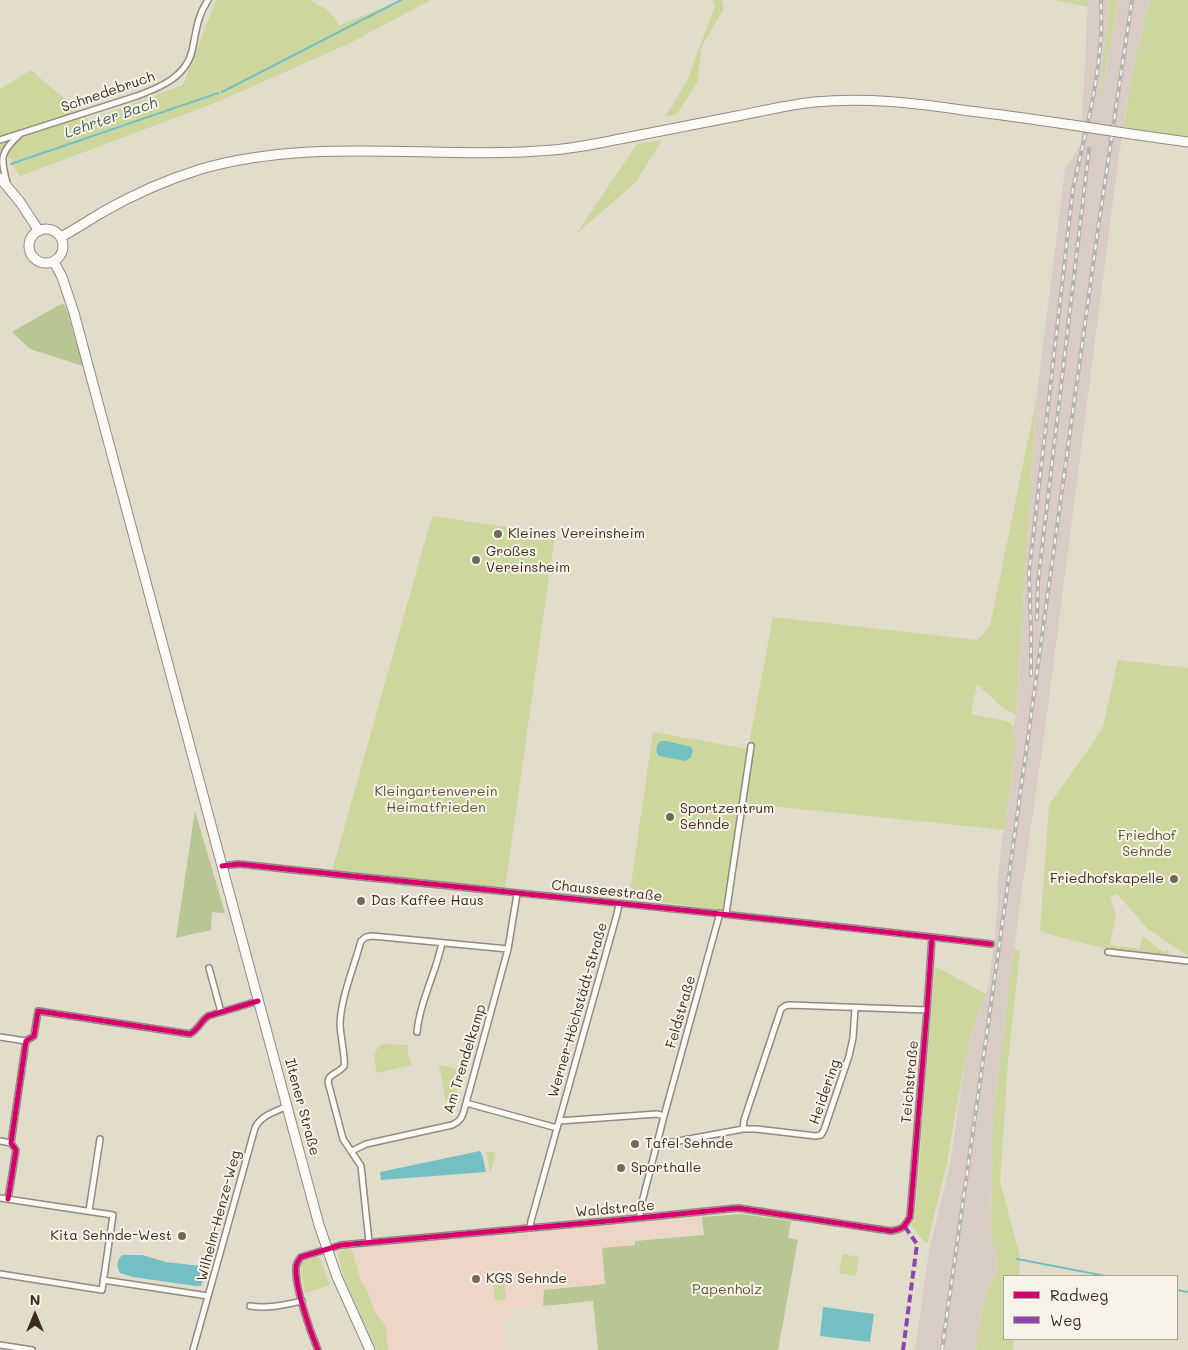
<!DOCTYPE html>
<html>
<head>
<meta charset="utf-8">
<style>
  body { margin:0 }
  #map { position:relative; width:1188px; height:1350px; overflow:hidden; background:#e2dccb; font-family:Mali,sans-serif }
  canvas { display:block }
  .legend { position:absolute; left:1003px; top:1275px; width:175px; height:65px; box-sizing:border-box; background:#f7f3e8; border:1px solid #aca397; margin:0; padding:6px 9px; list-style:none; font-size:15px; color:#3b2a1e }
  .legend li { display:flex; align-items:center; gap:10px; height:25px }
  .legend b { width:25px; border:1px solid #aca397 }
  .north { position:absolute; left:10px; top:1290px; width:50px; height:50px; -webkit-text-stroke:4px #f7f3e8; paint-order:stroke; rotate:0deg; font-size:14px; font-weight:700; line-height:20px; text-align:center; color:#3b2a1e }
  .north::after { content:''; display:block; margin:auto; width:18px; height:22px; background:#3b2a1e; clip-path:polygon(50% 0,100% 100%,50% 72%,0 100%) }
</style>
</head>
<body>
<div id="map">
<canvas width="1188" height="1350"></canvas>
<ul class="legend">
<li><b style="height:6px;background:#d6006c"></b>Radweg</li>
<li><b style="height:6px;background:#8e44ad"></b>Weg</li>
</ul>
<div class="north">N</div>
</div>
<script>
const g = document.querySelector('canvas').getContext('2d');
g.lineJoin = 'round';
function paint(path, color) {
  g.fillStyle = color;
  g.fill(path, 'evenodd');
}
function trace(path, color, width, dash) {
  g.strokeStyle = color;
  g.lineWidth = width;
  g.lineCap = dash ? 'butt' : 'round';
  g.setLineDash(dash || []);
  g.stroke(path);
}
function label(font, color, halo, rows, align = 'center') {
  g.font = font + ' Mali,sans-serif';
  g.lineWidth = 4;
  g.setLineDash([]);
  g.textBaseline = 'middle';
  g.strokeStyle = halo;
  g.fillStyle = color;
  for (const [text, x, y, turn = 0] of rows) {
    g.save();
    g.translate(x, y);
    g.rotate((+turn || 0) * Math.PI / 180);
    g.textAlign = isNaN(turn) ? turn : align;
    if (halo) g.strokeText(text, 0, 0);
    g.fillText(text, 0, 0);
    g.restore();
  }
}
const built = new Path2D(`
  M702,1217V1233L635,1239V1245L605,1284L544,1290L543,1306L514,1309L503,1323L504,1344L505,1350H378L345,1275L337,1254L340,1249Z`);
const industrial = new Path2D(`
  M1088,0H1108L1109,11L1102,95L1118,0H1150L1132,73L1118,162L1047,714L1020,903L993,1120L991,1234L998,1260L995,1276L988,1290L981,1313L976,1350H915L929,1251L950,1165L966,1054L975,1021L988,988L993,950L998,902L997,890L1002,838L1005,830L1015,747L1013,729L1016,715L1036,401L1065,170L1081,144Z`);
const green = new Path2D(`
  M216,0H309L326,9L335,18L339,26L401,0H431L348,44L215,103L20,176L13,166L11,159L0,151V89L31,70L89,120L183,85Z
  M712,0H722L724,8L701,48L698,81L677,114L665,117L687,81L715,6Z
  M1054,0H1088V7Z
  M1108,0H1118L1100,105L1109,11Z
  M1150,0H1188V137L1124,127L1132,73Z
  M662,140L636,182L576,234L637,144Z
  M1036,401L1016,715L1004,709L977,684L971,714L1010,722L1013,729L1015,747L1005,830L741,803L722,910L629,898L653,732L748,749L773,617L978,640L990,626Z
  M432,516L555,534L505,889L332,871Z
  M1118,660L1188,668V956L1148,929L1117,894L1110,897L1116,915L1110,945L1140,949L1142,936L1162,951L1164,952L1167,949L1169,955L1111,950L1052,935L1040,930L1049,805L1102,730Z
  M1014,949L1020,951L1008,1060L1000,1182L1020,1256L1019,1276H1004V1339H1014L1013,1350H976L981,1313L988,1290L995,1276L998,1260L991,1234L993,1120Z
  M935,966L986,994L975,1021L966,1054L947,1163L927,1244L911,1226L915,1217Z
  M382,1044L408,1045L407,1049L412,1065L377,1073C375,1062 371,1052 382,1044Z
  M439,1065L463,1070L449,1116Z
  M486,1151L496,1153L490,1174Z
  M350,1249L353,1253L361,1282L366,1288L375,1312L386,1326L388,1350H377C364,1321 344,1285 338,1254L341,1250Z
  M843,1254L859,1257L856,1276L839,1273Z
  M316,1256L320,1259L330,1285L305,1293L300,1263Z
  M504,1281L506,1299L495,1300L493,1282Z`);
const forest = new Path2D(`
  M64,304L68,314L83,366L30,349L12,332L59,305Z
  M195,811L225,913L212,912L211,930L176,938Z
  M741,1214L791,1221L788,1238L798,1240L778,1350H598L593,1301L543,1306L544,1290L605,1284L602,1248L635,1245V1241L704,1235L702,1217Z`);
const water = new Path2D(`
  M661,741H666L691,747L693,750L691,757L686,761L659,756C655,752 656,744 661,741Z
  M480,1151L482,1154L486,1172L381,1180L380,1172Z
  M122,1255H142L166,1262L200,1266L204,1268V1276L201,1286H196L133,1277L120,1273C116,1265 117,1261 122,1255Z
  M823,1307L874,1314L870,1342L820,1336Z`);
const stream = new Path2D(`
  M222,92L401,0
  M11,164L218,93
  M1017,1259L1106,1276
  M1177,1290L1188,1292`);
const street = new Path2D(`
  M0,140L137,96C159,88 186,77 192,51C196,33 197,16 208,0
  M7,183C0,157 0,153 20,134
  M222,866L239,864C490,891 741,914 991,944
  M726,914L751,746
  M1108,952L1188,961
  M209,968L221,1012
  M417,1032C420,1001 436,973 442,943
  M0,1037L26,1041
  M466,1103L557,1128
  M559,1121L657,1114L664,1116
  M743,1129L744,1120L781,1009L785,1006L789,1005L927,1010
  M0,1141L11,1143
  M658,1142L668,1143L743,1129H756L816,1136L821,1135L824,1130L849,1056L853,1038L855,1008
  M352,1151L366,1144L452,1125C463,1120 463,1114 466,1103L508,949L517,894
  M0,1198L113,1215L102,1290L0,1274
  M8,1199L16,1150L11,1143L26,1041L34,1036L38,1011L190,1034C199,1029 200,1022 208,1016L258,1001
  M89,1211L100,1139
  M640,1218V1210L664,1116L720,913
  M530,1228L531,1221L617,914L619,904
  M369,1242L361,1166L343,1139L328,1082L329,1078C333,1073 341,1071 344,1066C346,1060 340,1034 340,1024C341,997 354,967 361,941L366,937L372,936L508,949
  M103,1280L208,1296
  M250,1306C268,1309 284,1305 302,1301
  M0,1345L32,1350
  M193,1350L255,1128C261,1115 275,1112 287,1106
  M318,1350C310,1331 295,1288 296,1268C296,1263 298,1261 301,1257L341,1245L608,1221L738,1208L891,1231C903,1229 904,1227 910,1217L927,1010L932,937`);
const primary = new Path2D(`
  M1131,134L1188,142
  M0,178L20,202L39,231
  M29 246a17 17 0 1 1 34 0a17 17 0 1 1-34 0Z
  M61,237C74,230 88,221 101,213C132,195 166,180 201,169C316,136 435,160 553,150C579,148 604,142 630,137C666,130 701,123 737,116C762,111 788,105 814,102C866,97 917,103 969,111C1004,115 1038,120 1072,125
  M54,262L62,277L74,313L222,866L319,1225L337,1277L370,1350`);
const rail = new Path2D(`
  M1037,619L1038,582L1089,149
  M1031,675V631L1029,573L1073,189C1084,138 1098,87 1101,35C1102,23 1101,11 1101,0
  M942,1350L1003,919L1098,229L1132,0`);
const primaryBridge = new Path2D(`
  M1072,125L1131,134`);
const quiet = new Path2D(`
  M903,1350L917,1244L905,1227`);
const cycleway = new Path2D(`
  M222,866L239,864C490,891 741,914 991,944
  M8,1199L16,1150L11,1143L26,1041L34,1036L38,1011L190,1034C199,1029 200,1022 208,1016L258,1001
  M318,1350C310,1331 295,1288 296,1268C296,1263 298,1261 301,1257L341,1245L608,1221L738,1208L891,1231C903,1229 904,1227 910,1217L927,1010L932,937`);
const markers = [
  [498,534,5,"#75685b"],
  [476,560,5,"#75685b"],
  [670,817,5,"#75685b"],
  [1174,879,5,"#75685b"],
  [361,901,5,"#75685b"],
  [635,1144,5,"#75685b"],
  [621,1168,5,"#75685b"],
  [182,1236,5,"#75685b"],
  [476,1279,5,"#75685b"]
];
const streetNames = [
  ["Schnedebruch",108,92,-19],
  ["Chausseestraße",607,891,6],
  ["Werner-Höchstädt-Straße",578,1010,-74],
  ["Feldstraße",681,1012,-74],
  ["Am Trendelkamp",465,1059,-73],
  ["Teichstraße",910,1082,-85],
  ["Heidering",825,1092,-71],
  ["Iltener Straße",302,1107,75],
  ["Waldstraße",615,1209,-5],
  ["Wilhelm-Henze-Weg",219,1216,-75]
];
const poiNames = [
  ["Kleines Vereinsheim",508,534],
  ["Großes",486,552],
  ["Vereinsheim",486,568],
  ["Sportzentrum",680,809],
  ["Sehnde",680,825],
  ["Friedhofskapelle",1164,879,"right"],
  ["Das Kaffee Haus",371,901],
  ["Tafel Sehnde",645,1144],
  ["Sporthalle",631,1168],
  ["Kita Sehnde-West",172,1236,"right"],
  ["KGS Sehnde",486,1279]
];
const parkNames = [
  ["Kleingartenverein",436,792],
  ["Heimatfrieden",436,808],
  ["Friedhof",1147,836],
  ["Sehnde",1147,852],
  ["Papenholz",727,1290]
];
const waterNames = [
  ["Lehrter Bach",111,118,-19]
];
paint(built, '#edd6c7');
paint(industrial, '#d9ccc4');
paint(green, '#cdd69c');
paint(forest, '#b8c694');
paint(water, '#74bfc3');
trace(stream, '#74bfc3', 2);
trace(street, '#908a7f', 8);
trace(primary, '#908a7f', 11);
trace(street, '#fbfaf7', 5);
trace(primary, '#fbfaf7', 9);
trace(rail, '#b5b2ae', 4);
trace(rail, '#f7f3e8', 2, [5.5]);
trace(primaryBridge, '#908a7f', 11, []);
trace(primaryBridge, '#fbfaf7', 9);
trace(quiet, '#8e44ad', 4, [8, 4]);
trace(cycleway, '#d6006c', 5);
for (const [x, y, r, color] of markers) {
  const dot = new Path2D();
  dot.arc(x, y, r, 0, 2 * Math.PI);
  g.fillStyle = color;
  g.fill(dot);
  trace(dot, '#f7f3e8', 2);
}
label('14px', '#3b2a1e', '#f7f3e8', streetNames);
label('14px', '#3b2a1e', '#f7f3e8', poiNames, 'left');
label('14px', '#5b5434', '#f7f3e8', parkNames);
label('italic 15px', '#3e5a57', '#f7f3e8', waterNames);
</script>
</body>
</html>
